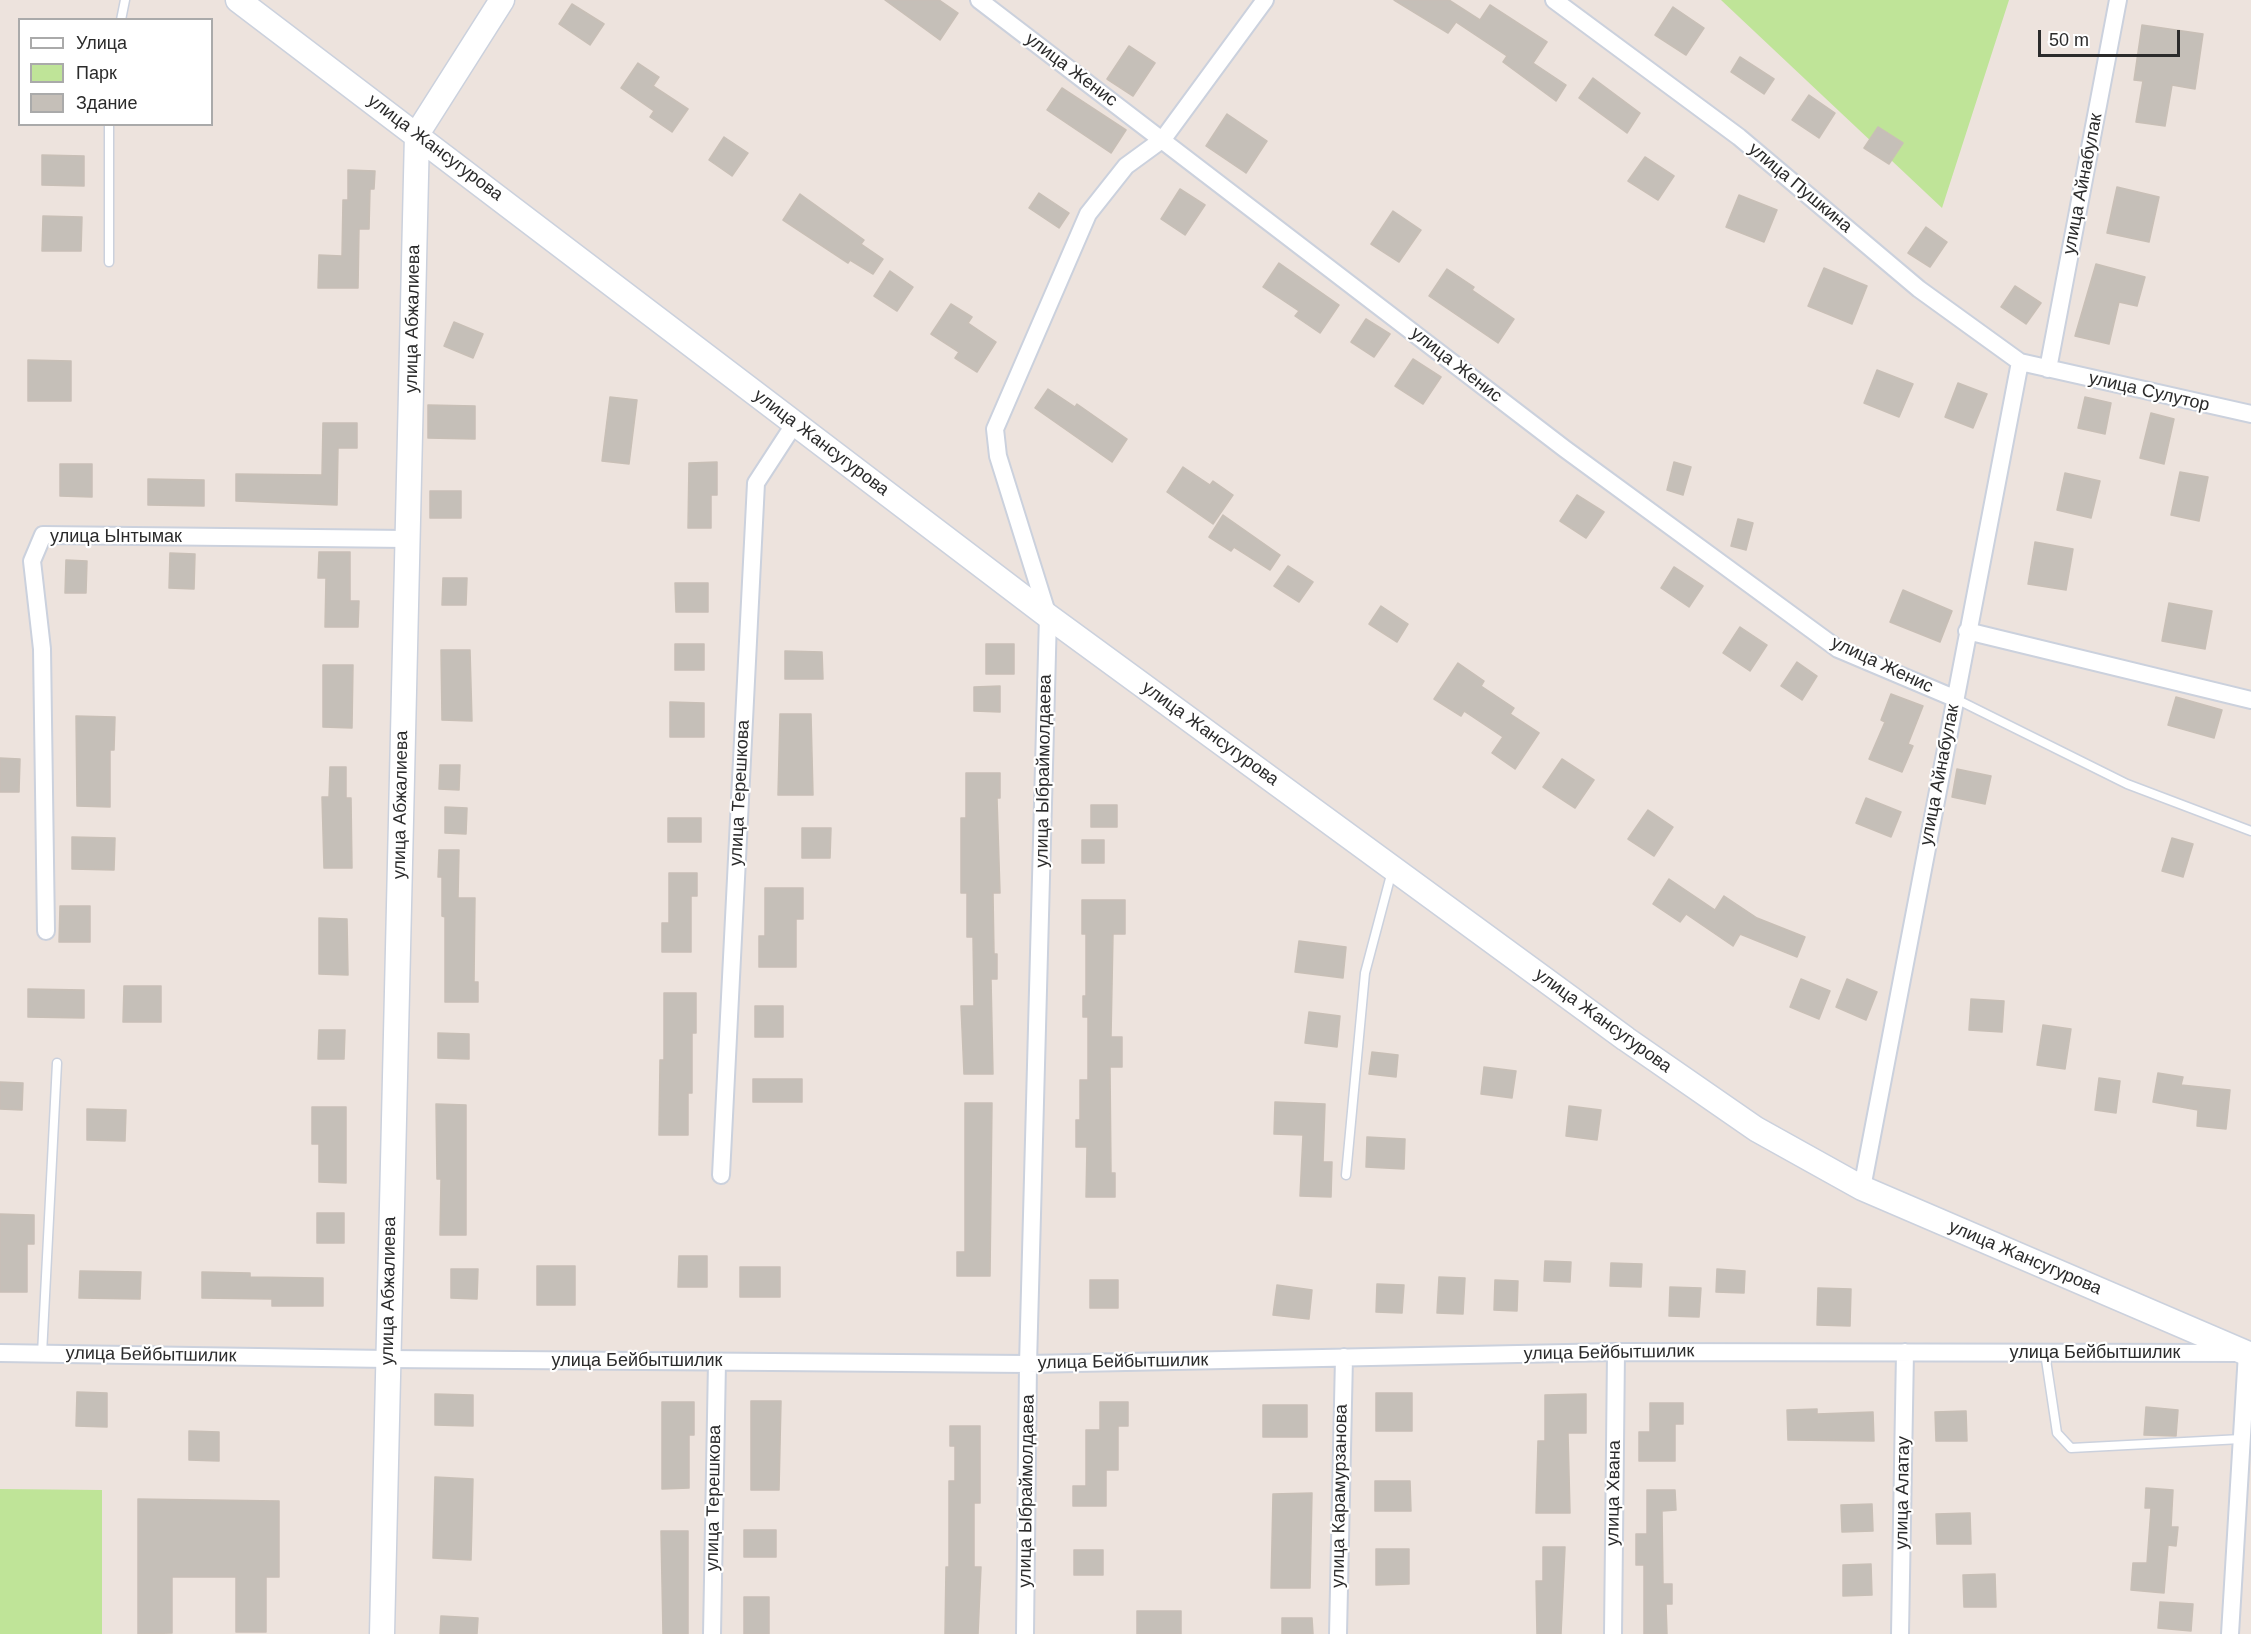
<!DOCTYPE html>
<html>
<head>
<meta charset="utf-8">
<style>
  body { margin:0 }
  #map { position:relative; width:2251px; height:1634px; overflow:hidden; background:#ede3dd; font-family:Helvetica,sans-serif }
  canvas { display:block }
  .legend { position:absolute; left:18px; top:18px; width:195px; height:108px; box-sizing:border-box; background:#fff; border:2px solid #aaa; margin:0; padding:8px 10px; list-style:none; font-size:18px; color:#2b2b2b }
  .legend li { display:flex; align-items:center; gap:12px; height:30px }
  .legend b { width:30px; border:2px solid #aaa }
  .scale { position:absolute; left:2038px; top:30px; width:142px; height:27px; box-sizing:border-box; border:3px solid #2b2b2b; border-top:0; padding-left:8px; font-size:18px; line-height:21px; white-space:nowrap; color:#2b2b2b; -webkit-text-stroke:4px #fff; paint-order:stroke }
</style>
</head>
<body>
<div id="map">
<canvas width="2251" height="1634"></canvas>
<ul class="legend">
<li><b style="height:8px;background:#fff"></b>Улица</li>
<li><b style="height:16px;background:#bfe498"></b>Парк</li>
<li><b style="height:16px;background:#c5bfb8"></b>Здание</li>
</ul>
<div class="scale">50 m</div>
</div>
<script>
const g = document.querySelector('canvas').getContext('2d');
g.lineJoin = 'round';
function paint(path, color) {
  g.fillStyle = color;
  g.fill(path, 'evenodd');
}
function trace(path, color, width, dash) {
  g.strokeStyle = color;
  g.lineWidth = width;
  g.lineCap = dash ? 'butt' : 'round';
  g.setLineDash(dash || []);
  g.stroke(path);
}
function label(font, color, halo, rows, align = 'center') {
  g.font = font + ' Helvetica,sans-serif';
  g.lineWidth = 4.5;
  g.setLineDash([]);
  g.textBaseline = 'middle';
  g.strokeStyle = halo;
  g.fillStyle = color;
  for (const [text, x, y, turn = 0] of rows) {
    g.save();
    g.translate(x, y);
    g.rotate((+turn || 0) * Math.PI / 180);
    g.textAlign = isNaN(turn) ? turn : align;
    if (halo) g.strokeText(text, 0, 0);
    g.fillText(text, 0, 0);
    g.restore();
  }
}
const green = new Path2D(`
  M1721,0H2009L1942,208Z
  M0,1489L102,1490V1634H0Z`);
const building = new Path2D(`
  M885,0H939L958,13L940,40Z
  M1394,0H1449L1480,20L1490,5L1547,42L1533,63L1566,85L1556,101L1503,62L1507,56L1456,22L1448,33Z
  M572,4L604,24L590,45L559,24Z
  M1673,7L1704,28L1686,55L1655,35Z
  M2142,25L2203,34L2195,89L2172,85L2165,126L2136,122L2143,81L2134,80Z
  M1129,46L1155,63L1133,96L1107,79Z
  M1740,57L1774,79L1764,94L1731,72Z
  M638,63L659,77L653,86L688,109L672,132L650,117L654,111L621,88Z
  M1593,78L1640,113L1627,133L1579,98Z
  M1062,88L1126,130L1111,153L1047,110Z
  M1809,95L1835,113L1819,138L1792,120Z
  M1227,114L1267,141L1246,173L1206,146Z
  M1878,127L1903,143L1889,164L1864,148Z
  M724,137L748,153L732,176L709,160Z
  M42,155L84,156V186L42,185Z
  M1645,157L1674,176L1658,200L1628,181Z
  M348,170L375,171L374,189H370L369,229H359L358,288H318L319,255L342,256L343,200H348Z
  M2117,187L2159,197L2149,242L2107,233Z
  M1180,189L1205,205L1185,235L1161,219Z
  M1039,193L1069,213L1059,228L1029,208Z
  M800,194L864,240L861,244L883,259L873,274L850,260L848,263L783,220Z
  M1739,195L1777,210L1764,242L1726,227Z
  M1393,211L1421,230L1399,262L1371,244Z
  M43,216L82,217L81,251H42Z
  M1926,227L1947,242L1930,267L1908,253Z
  M1279,263L1339,305L1320,333L1295,316L1299,311L1263,287Z
  M2096,264L2145,277L2137,306L2119,302L2109,344L2075,336Z
  M1824,268L1867,286L1852,324L1808,306Z
  M1447,269L1474,287L1472,290L1514,319L1498,343L1429,296Z
  M890,271L913,287L897,311L874,296Z
  M2015,286L2041,303L2026,324L2001,307Z
  M951,304L972,317L968,323L996,342L977,372L955,358L959,352L931,334Z
  M1366,319L1390,334L1374,357L1351,342Z
  M454,322L483,334L473,358L444,346Z
  M1413,359L1441,377L1423,404L1395,386Z
  M28,360L71,361V401H28Z
  M1877,370L1913,384L1899,417L1864,403Z
  M1958,383L1987,394L1973,428L1945,417Z
  M1048,389L1075,407L1077,404L1127,439L1112,462L1035,408Z
  M610,397L637,400L629,464L602,461Z
  M2085,397L2111,403L2105,434L2078,428Z
  M428,405L475,406V439L428,438Z
  M2151,413L2174,419L2164,464L2140,458Z
  M323,423H357V448H338L337,505L236,501V474L322,475Z
  M717,462V495H711V528H688L689,463Z
  M1674,462L1691,467L1683,495L1667,490Z
  M60,464H92V497L60,496Z
  M1183,467L1210,485L1213,481L1233,495L1213,524L1167,492Z
  M2180,472L2208,477L2199,521L2171,515Z
  M2065,473L2100,481L2091,518L2057,510Z
  M148,479L204,480V506L148,505Z
  M430,491H461V518H430Z
  M1577,495L1604,512L1586,538L1560,521Z
  M1223,515L1280,555L1270,570L1234,547L1231,551L1209,537Z
  M1738,519L1753,523L1746,550L1731,546Z
  M2035,542L2073,549L2066,590L2028,584Z
  M319,552H350V601H359L358,627H325L326,578H318Z
  M170,553L195,554L194,589L169,588Z
  M66,560L87,561L86,593H65Z
  M1288,566L1313,582L1299,602L1274,586Z
  M1674,567L1703,586L1689,607L1661,588Z
  M443,578H467L466,605H442Z
  M675,583H708V612H676Z
  M1903,590L1952,611L1940,642L1890,622Z
  M2169,603L2212,611L2205,649L2162,641Z
  M1381,606L1408,624L1397,642L1369,624Z
  M1740,627L1767,645L1750,671L1723,653Z
  M675,644H704V670H675Z
  M986,644H1014V674H986Z
  M441,650H470L472,721L442,720Z
  M785,651L822,652L823,679H785Z
  M1797,662L1817,676L1802,700L1781,686Z
  M1458,663L1484,681L1481,686L1514,708L1510,714L1539,733L1515,769L1492,753L1503,737L1464,711L1461,716L1434,699Z
  M323,665H353L352,728L323,727Z
  M1000,686V712L974,711V687Z
  M1891,694L1923,706L1908,744L1913,746L1902,772L1869,759L1885,722L1881,720Z
  M2176,697L2222,710L2214,738L2168,725Z
  M670,702L704,703V737H670Z
  M780,714H811L813,795H778Z
  M76,716L115,717L114,750H110V807L77,806Z
  M0,758L20,759L19,792H0Z
  M1562,759L1594,780L1575,808L1543,787Z
  M440,765H460L459,790L439,789Z
  M330,767H346V798H351L352,868H324L322,797H329Z
  M1957,769L1991,776L1985,804L1952,797Z
  M966,773H1000V798H997L1000,893H993L994,954H997V979H991L993,1074H964L961,1006H974L973,937H967V893H961V818H966Z
  M1866,798L1901,812L1891,837L1856,823Z
  M1091,805H1117V827H1091Z
  M445,807L467,808L466,834L445,833Z
  M1648,810L1673,827L1654,856L1628,839Z
  M668,818H701V842H668Z
  M802,828H831L830,858H802Z
  M72,837L115,838L114,870L72,869Z
  M2172,838L2193,844L2183,877L2162,871Z
  M1082,840H1104V863H1082Z
  M439,850H459L458,898H475L474,982H478V1002H445V917L442,916V877H438Z
  M669,873H697V896H691V952H662V923H669Z
  M1669,879L1715,910L1724,896L1757,918L1805,937L1797,957L1740,934L1733,946L1686,914L1680,922L1653,904Z
  M765,888H803V919H796V967H759V936H765Z
  M1082,900H1125V934H1113L1111,1037H1122V1067H1110L1111,1173H1115V1197H1086L1087,1147H1076V1120H1080V1080H1088V1017H1083V996H1086V934H1082Z
  M60,906H90V942H59Z
  M319,918L347,919L348,975L319,974Z
  M1299,941L1346,947L1343,978L1295,972Z
  M1801,979L1830,991L1819,1019L1790,1007Z
  M1847,979L1877,992L1866,1020L1836,1007Z
  M124,986H161V1022H123Z
  M28,989L84,990V1018L28,1017Z
  M664,993H696V1033H692V1093H688V1135H659L660,1060H664Z
  M1971,999L2004,1001L2002,1032L1969,1030Z
  M755,1006H783V1037H755Z
  M1309,1012L1340,1016L1337,1047L1305,1043Z
  M2043,1025L2071,1029L2065,1069L2037,1065Z
  M319,1030H345L344,1059H318Z
  M438,1033L469,1034V1059L438,1058Z
  M1372,1052L1398,1055L1396,1077L1369,1074Z
  M1484,1067L1516,1071L1512,1098L1481,1094Z
  M2158,1073L2183,1077L2181,1085L2230,1090L2226,1129L2197,1126L2198,1110L2153,1102Z
  M2099,1078L2120,1081L2116,1113L2095,1110Z
  M753,1079H802V1102H753Z
  M0,1082L23,1083L22,1110L0,1109Z
  M1275,1102L1325,1104L1323,1162H1332L1331,1197L1300,1196L1303,1135L1274,1134Z
  M965,1103H992L990,1276H957V1252H965Z
  M436,1104L466,1105V1235H440L441,1179H437Z
  M1569,1106L1601,1110L1597,1140L1566,1136Z
  M312,1107H346V1183L319,1182V1144H312Z
  M87,1109L126,1110L125,1141L87,1140Z
  M1367,1137L1405,1139L1404,1169L1366,1167Z
  M317,1213H344V1243H317Z
  M0,1214L34,1215V1244H27V1292H0Z
  M679,1256H707V1287H678Z
  M1545,1261L1571,1262L1570,1282L1544,1281Z
  M1611,1263L1642,1264L1641,1287L1610,1286Z
  M537,1266H575V1305H537Z
  M740,1267H780V1297H740Z
  M451,1269H478L477,1299L451,1298Z
  M1717,1269L1745,1271L1744,1293L1716,1292Z
  M80,1271L141,1272L140,1299L79,1298Z
  M202,1272L250,1273V1277L323,1278V1306H272V1299L202,1298Z
  M1439,1277L1465,1278L1463,1314L1437,1313Z
  M1090,1280H1118V1308H1090Z
  M1495,1280L1518,1281L1517,1311L1494,1310Z
  M1377,1284L1404,1285L1402,1313L1376,1312Z
  M1277,1285L1312,1290L1309,1319L1273,1315Z
  M1670,1287L1701,1288L1699,1317L1669,1316Z
  M1818,1288L1851,1289L1850,1326L1817,1325Z
  M77,1392L107,1393V1427L76,1426Z
  M1376,1393H1412V1431H1376Z
  M435,1394L473,1395V1426L435,1425Z
  M1586,1394V1433H1568L1570,1513H1536L1538,1441H1545V1395Z
  M751,1401H781L779,1490H751Z
  M662,1402H694V1435H689V1488L662,1489Z
  M1100,1402H1128V1426H1118V1470H1106V1506H1073V1486H1086V1430H1100Z
  M1650,1403H1683V1424H1675V1461H1639V1432H1650Z
  M1263,1405H1307V1437H1263Z
  M2146,1407L2178,1410L2176,1436L2144,1435Z
  M1817,1409V1414L1873,1412L1874,1441L1788,1440L1787,1410Z
  M1966,1411L1967,1441H1936L1935,1412Z
  M950,1426H980V1503H974V1567H981L978,1634H945L946,1567H949V1481H955V1446H950Z
  M189,1431L219,1432V1461L189,1460Z
  M435,1477L473,1479L471,1560L433,1558Z
  M1375,1481H1410L1411,1511H1375Z
  M2146,1488L2173,1490L2171,1527H2178L2176,1546L2168,1545L2164,1593L2131,1590L2133,1563H2147L2151,1508H2145Z
  M1647,1490H1675L1676,1510L1662,1511L1663,1584H1672V1604H1666L1667,1634H1644V1565H1636V1534H1647Z
  M1312,1493L1310,1588H1271L1273,1494Z
  M138,1499L279,1501V1577H266V1632H236V1577H172V1633L138,1634Z
  M1872,1504L1873,1531L1842,1532L1841,1505Z
  M1970,1513L1971,1544H1937L1936,1514Z
  M744,1530H776V1557H744Z
  M661,1531H688V1634H663Z
  M1543,1547H1565L1561,1634H1537L1536,1581H1543Z
  M1376,1549H1409V1584L1376,1585Z
  M1074,1550H1103V1575H1074Z
  M1871,1564L1872,1595L1843,1596V1565Z
  M1995,1574L1996,1607H1964L1963,1575Z
  M744,1597H769V1634H744Z
  M2160,1602L2193,1604L2191,1631L2158,1628Z
  M1137,1611H1181V1634H1137Z
  M441,1616L478,1618L477,1634H440Z
  M1282,1618H1312L1313,1634H1282Z`);
const lane = new Path2D(`
  M121,20L125,0
  M109,262V124
  M1954,698L2127,784L2251,831
  M1346,1175L1365,973L1392,871
  M2045,1353L2057,1433L2071,1448L2241,1439
  M42,1354L57,1063`);
const street = new Path2D(`
  M979,0L1565,449L1838,649L1954,698
  M1554,0L1739,137L1919,289L2020,362L2251,414
  M2048,369L2118,0
  M1967,631L2251,700
  M46,931L42,649L32,561L43,535L407,539
  M721,1175L756,483L795,423
  M1862,1188L2020,362
  M0,1353L387,1359L1028,1364L1616,1352L2247,1353L2230,1634
  M712,1634L717,1362
  M1025,1634L1028,1364L1048,616L998,456L995,429L1088,214L1126,166L1163,139L1265,0
  M1338,1634L1344,1357
  M1613,1634L1616,1352
  M1900,1634L1905,1352`);
const secondary = new Path2D(`
  M238,0L1048,616L1626,1039L1756,1129L1862,1188L2251,1355
  M382,1634L417,134L502,0`);
const streetNames = [
  ["улица Женис",1071,70,37],
  ["улица Жансугурова",435,148,37],
  ["улица Айнабулак",2083,184,-79],
  ["улица Пушкина",1800,188,40],
  ["улица Абжалиева",413,319,-89],
  ["улица Женис",1456,365,38],
  ["улица Сулутор",2149,392,13],
  ["улица Жансугурова",821,443,37],
  ["улица Ынтымак",116,537],
  ["улица Женис",1882,665,25],
  ["улица Жансугурова",1210,734,36],
  ["улица Ыбраймолдаева",1044,771,-89],
  ["улица Айнабулак",1940,775,-79],
  ["улица Терешкова",740,793,-87],
  ["улица Абжалиева",401,805,-89],
  ["улица Жансугурова",1603,1021,36],
  ["улица Жансугурова",2025,1258,23],
  ["улица Абжалиева",389,1291,-89],
  ["улица Бейбытшилик",1609,1353,-1],
  ["улица Бейбытшилик",2095,1353],
  ["улица Бейбытшилик",151,1355,1],
  ["улица Бейбытшилик",637,1361],
  ["улица Бейбытшилик",1123,1362,-1],
  ["улица Ыбраймолдаева",1027,1491,-89],
  ["улица Хвана",1614,1493,-89],
  ["улица Алатау",1903,1493,-89],
  ["улица Карамурзанова",1340,1496,-89],
  ["улица Терешкова",714,1498,-89]
];
paint(green, '#bfe498');
paint(building, '#c5bfb8');
trace(building, '#c8bfb6', 1.5);
trace(lane, '#cbd1dd', 11);
trace(street, '#cbd1dd', 20);
trace(secondary, '#cbd1dd', 27);
trace(lane, '#fff', 8);
trace(street, '#fff', 16);
trace(secondary, '#fff', 24);
label('18px', '#2b2b2b', '#fff', streetNames);
</script>
</body>
</html>
